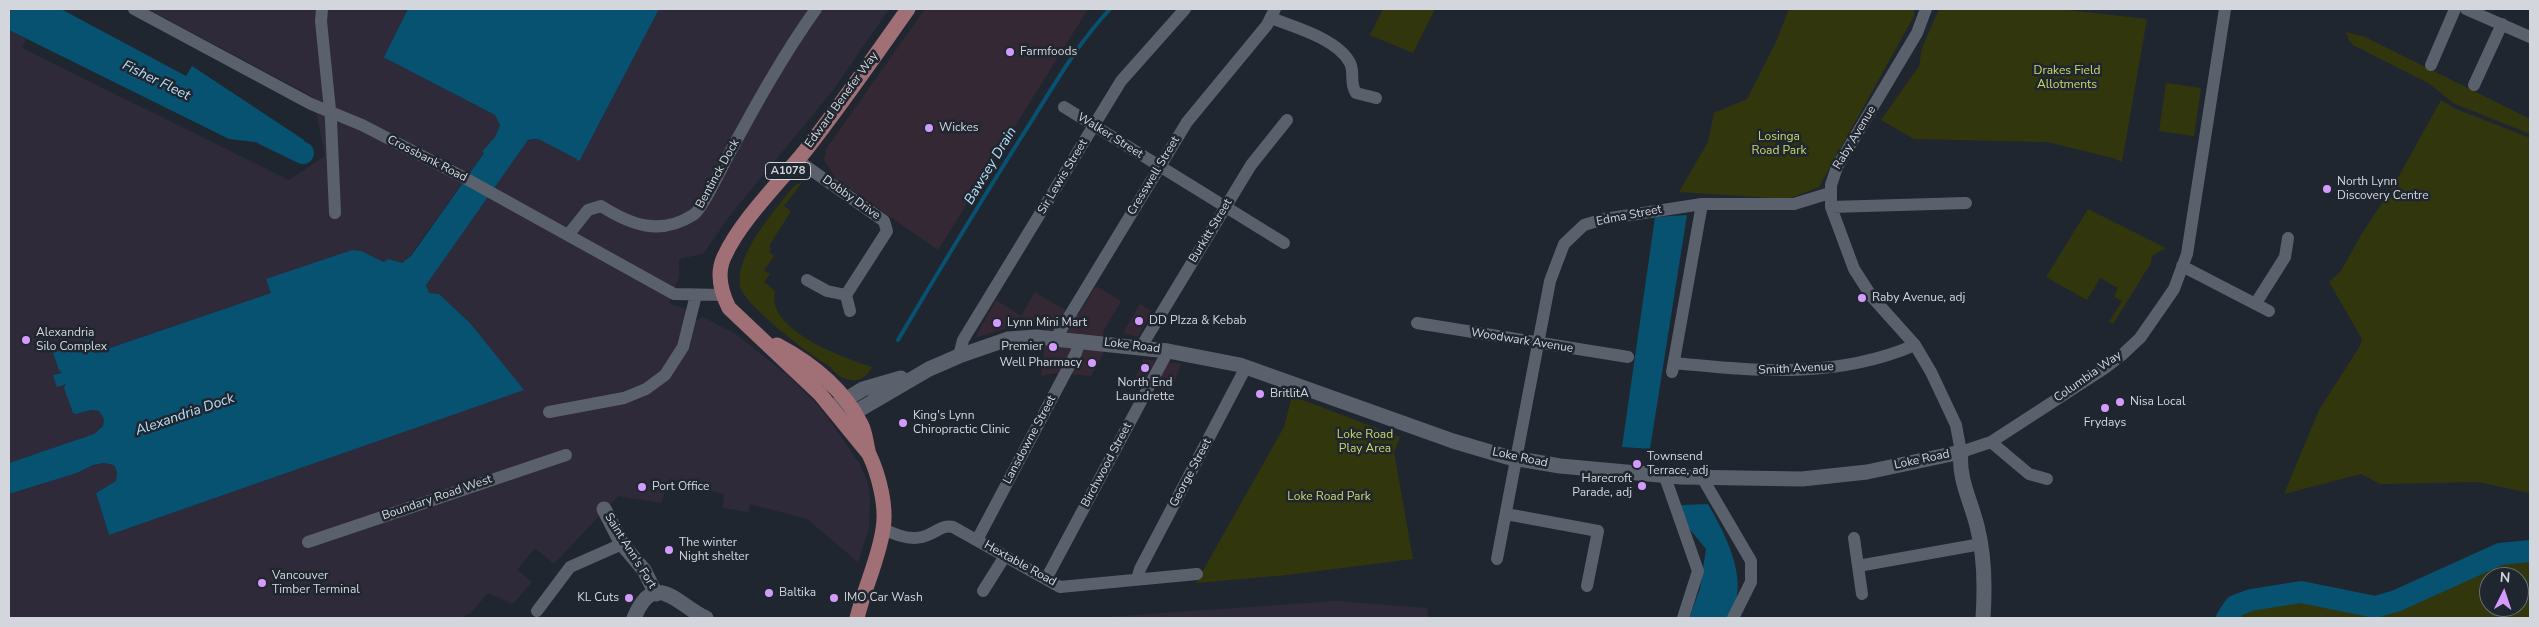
<!DOCTYPE html>
<html>
<head>
<meta charset="utf-8">
<style>
  body { margin:0 }
  #map { position:relative; width:2539px; height:627px; overflow:hidden; background:#20262f; font-family:"Nunito Sans",sans-serif }
  canvas { display:block }
  .frame { position:absolute; inset:0; border:10px solid #d3d6dd; pointer-events:none }
  .north { position:absolute; left:2479px; top:567px; width:50px; height:50px; box-sizing:border-box; background:#20262f; border:1px solid #686c75; border-radius:50%; rotate:4deg; font-size:14px; font-weight:700; line-height:20px; text-align:center; color:#d3d6dd }
  .north::after { content:''; display:block; margin:auto; width:18px; height:22px; background:#d39cfc; clip-path:polygon(50% 0,100% 100%,50% 72%,0 100%) }
</style>
</head>
<body>
<div id="map">
<canvas width="2539" height="627"></canvas>
<div class="frame"></div>
<div class="north">N</div>
</div>
<script>
const g = document.querySelector('canvas').getContext('2d');
g.lineJoin = 'round';
function paint(path, color) {
  g.fillStyle = color;
  g.fill(path, 'evenodd');
}
function trace(path, color, width, dash) {
  g.strokeStyle = color;
  g.lineWidth = width;
  g.lineCap = dash ? 'butt' : 'round';
  g.setLineDash(dash || []);
  g.stroke(path);
}
function label(font, color, halo, rows, align = 'center') {
  g.font = font + ' "Nunito Sans",sans-serif';
  g.lineWidth = 5;
  g.setLineDash([]);
  g.textBaseline = 'middle';
  g.strokeStyle = halo;
  g.fillStyle = color;
  for (const [text, x, y, turn = 0] of rows) {
    g.save();
    g.translate(x, y);
    g.rotate((+turn || 0) * Math.PI / 180);
    g.textAlign = isNaN(turn) ? turn : align;
    if (halo) g.strokeText(text, 0, 0);
    g.fillText(text, 0, 0);
    g.restore();
  }
}
const commercial = new Path2D(`
  M925,9H1088L938,250L836,179L824,160L826,149Z
  M1096,286L1121,301L1103,332V354L1091,376L1056,373L1041,376L1047,325L1013,326L975,338L996,300L1021,316L1035,292L1063,309L1078,315Z
  M1140,304L1152,311L1138,337L1123,333Z
  M1143,359L1181,364L1171,391L1132,385Z`);
const industrial = new Path2D(`
  M148,9H408L383,59L385,58L495,115L499,121V128L495,137L407,260L400,263L388,259L384,262L361,251L352,250L267,279L271,293L94,353L61,370L62,373L53,375L65,384L67,387L65,388L73,413L76,414L94,410L99,411L104,419L103,426L94,434L9,463V30L26,39L22,48L289,180L325,156L313,97Z
  M659,9H889L834,89L731,214L703,254L679,259V277L669,303L688,310L691,322L703,317L737,335L786,374L814,401L829,419L859,463L868,483L870,496L869,528L858,562L807,519L750,504L748,512L723,508L724,494L670,479L661,503L618,496L554,564L535,548L517,570L532,582L513,604L488,593L470,614L459,618H9V494L77,473L92,466L105,463L114,465L117,472L116,481L96,493L109,535L523,390L470,323L439,294L429,293L426,285L527,141L538,139L580,160Z
  M1336,601L1427,608L1428,618H1091Z`);
const green = new Path2D(`
  M1383,9H1435L1413,53L1370,35Z
  M1789,9H1914V16L1819,187L1788,199L1679,192L1708,142L1714,113L1747,99L1776,42Z
  M1939,9H2058L2147,19L2122,162L2113,158L2047,142L1914,139L1881,120L1919,66L1922,48Z
  M2346,32L2365,37L2530,119V134L2453,103L2430,84L2353,45L2349,40Z
  M2166,83L2201,88L2194,136L2159,131Z
  M2441,100L2456,109L2530,138V493L2478,482L2380,484L2361,474L2284,494L2319,410L2360,346L2362,339L2329,282L2341,271L2361,235L2395,183Z
  M803,181L784,206L791,211L769,246L771,248L769,252L774,256L764,270L770,274L764,282L775,291C765,330 844,358 872,367C866,379 857,383 844,378C836,376 833,368 826,364C810,355 743,304 740,286C735,254 774,212 793,187Z
  M2088,209L2166,248L2152,256L2151,263L2113,324L2109,322L2122,301L2114,297L2118,288L2100,278L2087,300L2046,277Z
  M1292,396L1400,437L1394,452L1413,559L1287,575L1196,583L1284,427Z
  M2530,551V618H2227L2235,606L2251,600L2301,592L2375,607L2396,601L2500,554ZM2489,577H2519V607H2489Z`);
const water = new Path2D(`
  M9,9H61L186,76L192,66L304,140L305,148L229,139L9,30Z
  M408,9H659L580,160L577,161V159L538,139L528,140L426,285L429,293L439,294L470,323L524,390L109,535L96,493L116,481L117,472L114,465L104,463L93,465L77,473L9,494V463L94,434L103,426L104,419L99,411L91,410L76,414L73,413L64,388L66,384L57,387L53,375L62,373L59,370L53,353L89,340L95,353L271,293L266,279L352,250L361,251L384,262L388,259L402,263L411,256L484,153L482,152L495,137L500,125L495,115L385,58L383,59Z
  M1687,215L1650,449L1622,447L1655,217Z
  M1708,504C1723,530 1744,569 1736,601C1734,606 1730,613 1727,618H1689L1700,589L1706,549L1687,526L1681,505Z`);
const stream = new Path2D(`
  M898,340C941,267 984,196 1029,125C1054,85 1078,43 1110,9`);
const river = new Path2D(`
  M264,134L303,153
  M2227,618L2235,606L2251,600L2301,592L2375,607L2396,601L2500,554L2530,551`);
const street = new Path2D(`
  M134,9L311,104L362,125L463,177L674,294L723,295
  M322,9L321,21L331,120L335,213
  M1926,9L1917,33L1837,167L1831,185V207L1854,269L1872,297L1915,345L1931,372L1956,425L1961,452L1991,442L2105,368L2123,354L2140,338L2174,289L2187,254L2225,9
  M2466,9L2530,37
  M1271,18C1294,27 1338,39 1350,63C1355,72 1349,83 1356,93L1376,98
  M2431,65L2455,9
  M2474,85L2502,24
  M1064,107L1284,243
  M797,160L884,221L887,231L846,295L827,291L807,280
  M1831,207L1966,203
  M568,235L588,210L601,206C631,225 660,236 693,215C702,210 722,167 728,156C755,106 783,55 816,9
  M2182,266L2269,311
  M846,295L850,311
  M2256,303L2285,257L2288,238
  M1417,323L1628,357
  M1056,338L1187,122L1267,25L1275,9
  M1141,347L1251,165L1287,120
  M959,356L963,340L1121,81L1185,9
  M1674,363C1757,371 1836,379 1915,345
  M1672,372L1702,204
  M549,412L624,398L646,389L665,375L683,347L696,295
  M1991,442L2029,474L2047,479
  M1665,477L1698,571L1683,618
  M1703,479L1751,561V582L1733,618
  M1506,514L1598,531L1587,586
  M884,529C897,536 915,542 930,534C939,530 943,525 953,527L1060,587L1197,574
  M1854,538L1862,594
  M977,540L1076,353L1080,340
  M308,542L566,455
  M1497,559L1550,281L1564,244L1584,225L1604,219L1702,204H1794L1830,193
  M1858,566L1981,544
  M1046,579L1168,351
  M1137,579L1140,569L1246,367
  M983,591L1005,556
  M537,611L570,567L622,544`);
const secondary = new Path2D(`
  M832,408L863,389L901,378
  M845,418L929,369L959,356L1008,339L1036,337L1168,351L1240,365L1453,441L1507,457L1560,466L1681,477L1802,479L1867,472L1961,452C1958,479 1971,501 1977,526C1985,556 1985,588 1983,618
  M604,509L622,544L644,570L656,594
  M634,618C655,567 678,606 706,618`);
const primary = new Path2D(`
  M777,345C811,363 843,388 861,424C865,431 866,442 868,450
  M857,618C864,589 879,558 883,529C887,507 879,475 869,454L820,394L729,308C721,292 716,274 724,257C740,221 780,182 805,151C841,105 874,57 908,9`);
const markers = [
  [1010,52,5,"#d39cfc"],
  [929,128,5,"#d39cfc"],
  [2327,189,5,"#d39cfc"],
  [1862,298,5,"#d39cfc"],
  [1139,321,5,"#d39cfc"],
  [997,323,5,"#d39cfc"],
  [26,340,5,"#d39cfc"],
  [1053,347,5,"#d39cfc"],
  [1092,363,5,"#d39cfc"],
  [1145,368,5,"#d39cfc"],
  [1260,394,5,"#d39cfc"],
  [2120,402,5,"#d39cfc"],
  [2105,408,5,"#d39cfc"],
  [903,423,5,"#d39cfc"],
  [1637,464,5,"#d39cfc"],
  [1642,486,5,"#d39cfc"],
  [642,487,5,"#d39cfc"],
  [669,550,5,"#d39cfc"],
  [262,583,5,"#d39cfc"],
  [769,593,5,"#d39cfc"],
  [629,598,5,"#d39cfc"],
  [834,598,5,"#d39cfc"]
];
const shields = [
  [788,171,45]
];
const shieldNames = [
  ["A1078",788,171]
];
const poiNames = [
  ["Farmfoods",1020,52],
  ["Wickes",939,128],
  ["North Lynn",2337,182],
  ["Discovery Centre",2337,196],
  ["Raby Avenue, adj",1872,298],
  ["DD PIzza & Kebab",1149,321],
  ["Lynn Mini Mart",1007,323],
  ["Alexandria",36,333],
  ["Silo Complex",36,347],
  ["Premier",1043,347,"right"],
  ["Well Pharmacy",1082,363,"right"],
  ["North End",1145,383,"center"],
  ["Laundrette",1145,397,"center"],
  ["BritlitA",1270,394],
  ["Nisa Local",2130,402],
  ["King's Lynn",913,416],
  ["Chiropractic Clinic",913,430],
  ["Frydays",2105,423,"center"],
  ["Townsend",1647,457],
  ["Terrace, adj",1647,471],
  ["Harecroft",1632,479,"right"],
  ["Parade, adj",1632,493,"right"],
  ["Port Office",652,487],
  ["The winter",679,543],
  ["Night shelter",679,557],
  ["Vancouver",272,576],
  ["Timber Terminal",272,590],
  ["Baltika",779,593],
  ["KL Cuts",619,598,"right"],
  ["IMO Car Wash",844,598]
];
const parkNames = [
  ["Drakes Field",2067,71],
  ["Allotments",2067,85],
  ["Losinga",1779,137],
  ["Road Park",1779,151],
  ["Loke Road",1365,435],
  ["Play Area",1365,449],
  ["Loke Road Park",1329,497]
];
const streetNames = [
  ["Edward Benefer Way",842,100,-54],
  ["Walker Street",1110,136,32],
  ["Raby Avenue",1855,138,-59],
  ["Crossbank Road",427,159,27],
  ["Bentinck Dock",718,174,-61],
  ["Cresswell Street",1154,176,-59],
  ["Sir Lewis Street",1063,177,-59],
  ["Dobby Drive",851,198,35],
  ["Edma Street",1629,216,-11],
  ["Burkitt Street",1211,231,-59],
  ["Woodwark Avenue",1522,341,9],
  ["Loke Road",1132,346,7],
  ["Smith Avenue",1796,369,-3],
  ["Columbia Way",2088,377,-35],
  ["Lansdowne Street",1030,440,-62],
  ["Loke Road",1520,458,12],
  ["Loke Road",1922,460,-12],
  ["Birchwood Street",1107,465,-62],
  ["George Street",1191,473,-62],
  ["Boundary Road West",437,498,-19],
  ["Saint Ann's Fort",630,551,58],
  ["Hextable Road",1020,564,29]
];
const waterNames = [
  ["Fisher Fleet",156,81,26],
  ["Bawsey Drain",991,166,-59],
  ["Alexandria Dock",185,415,-19]
];
paint(commercial, '#352835');
paint(industrial, '#2f2a3a');
paint(green, '#32360d');
paint(water, '#075171');
trace(stream, '#075171', 4);
trace(river, '#075171', 22);
trace(street, '#5b616c', 12);
trace(secondary, '#5b616c', 15);
trace(primary, '#a16f76', 15);
for (const [x, y, r, color] of markers) {
  const dot = new Path2D();
  dot.arc(x, y, r, 0, 2 * Math.PI);
  g.fillStyle = color;
  g.fill(dot);
  trace(dot, '#20262f', 2);
}
for (const [x, y, w] of shields) {
  const box = new Path2D();
  box.roundRect(x - w / 2, y - 8.5, w, 17, 4);
  g.fillStyle = '#20262f';
  g.fill(box);
  trace(box, '#d3d6dd', 1);
}
label('bold 11px', '#d3d6dd', null, shieldNames);
label('12px', '#d3d6dd', '#20262f', poiNames, 'left');
label('12px', '#cbd86c', '#20262f', parkNames);
label('12px', '#d3d6dd', '#20262f', streetNames);
label('italic 14px', '#b7e0f8', '#20262f', waterNames);
</script>
</body>
</html>
